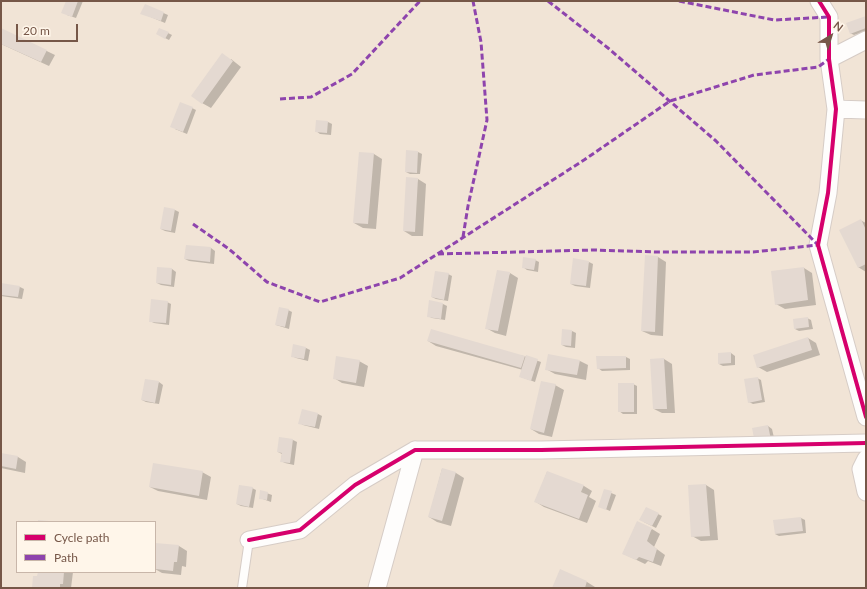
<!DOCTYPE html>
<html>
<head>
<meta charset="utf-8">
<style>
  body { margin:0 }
  #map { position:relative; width:867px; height:589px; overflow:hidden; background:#f7f1e9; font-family:Lato,sans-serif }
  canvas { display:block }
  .frame { position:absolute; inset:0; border:2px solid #765748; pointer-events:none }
  .legend { position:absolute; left:16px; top:521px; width:140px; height:52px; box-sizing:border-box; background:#fff6ea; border:1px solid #c8b6a9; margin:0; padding:5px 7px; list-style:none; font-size:12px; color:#765748 }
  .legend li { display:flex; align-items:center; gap:8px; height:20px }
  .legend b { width:20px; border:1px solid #c8b6a9 }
  .north { position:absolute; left:811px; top:16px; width:40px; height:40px; -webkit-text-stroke:3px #fff6ea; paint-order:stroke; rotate:38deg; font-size:11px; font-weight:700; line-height:16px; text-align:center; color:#765748 }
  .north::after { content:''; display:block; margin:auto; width:14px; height:18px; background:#765748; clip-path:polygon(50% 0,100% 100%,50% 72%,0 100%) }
  .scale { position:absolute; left:16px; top:24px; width:62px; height:18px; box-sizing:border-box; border:2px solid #765748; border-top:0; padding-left:5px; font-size:12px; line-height:14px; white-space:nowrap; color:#765748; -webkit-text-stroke:3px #fff6ea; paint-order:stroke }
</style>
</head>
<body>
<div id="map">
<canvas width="867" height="589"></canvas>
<div class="frame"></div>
<ul class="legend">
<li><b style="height:5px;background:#d6006c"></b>Cycle path</li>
<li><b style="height:5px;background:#8e44ad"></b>Path</li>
</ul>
<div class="north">N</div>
<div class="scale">20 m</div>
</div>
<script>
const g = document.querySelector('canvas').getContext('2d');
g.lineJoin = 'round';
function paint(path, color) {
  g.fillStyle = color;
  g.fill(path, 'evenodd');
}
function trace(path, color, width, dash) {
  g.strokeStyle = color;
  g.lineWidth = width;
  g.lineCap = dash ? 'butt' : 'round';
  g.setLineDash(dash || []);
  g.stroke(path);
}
const residential = new Path2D(`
  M1,1H866V588H1ZM17,522H155V572H17Z`);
const shadow = new Path2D(`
  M67,1H83L76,18L67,15Z
  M145,5L168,15L165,23L146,15Z
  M866,17V31L854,35L850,33Z
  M1,29L55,55L49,66L1,44Z
  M168,33L172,35L169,40L161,36Z
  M231,59L241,67L211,108L202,103Z
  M192,108L196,110L187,134L175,129Z
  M328,122L332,124L331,135L320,134L316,131Z
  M418,152L422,154L420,174H410L406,172Z
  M360,153L374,154L382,159L376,229L363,228L354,223Z
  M418,179L426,184L423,236H412L404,231Z
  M165,208L175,210L179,212L175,233L165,231L161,229Z
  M860,220L866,223V272L858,267Z
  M211,248L215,251L214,264L189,261L185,259Z
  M646,256L658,257L666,262L663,336L651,335L642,331Z
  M535,260L539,262L538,272L527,270L523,267Z
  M589,262L593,264L590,288L575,286L571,284Z
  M158,268L172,269L176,272L174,287L161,285L157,283Z
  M804,268L812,273L816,305L785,309L776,304Z
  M510,273L518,278L506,336L495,333L486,328Z
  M448,274L452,276L448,301L436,299L432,297Z
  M1,284L20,287L24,289L22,299L1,296Z
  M430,301L443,304L447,306L445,320L432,318L428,316Z
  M167,302L171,304L169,325L154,323L150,321Z
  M288,310L292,312L289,329L276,325Z
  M807,318L811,320L813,329L799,331L795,329Z
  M572,331L576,333L575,348L566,347L562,345Z
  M808,338L816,343L820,355L767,372L758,367Z
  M428,341L524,356L541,362L535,382L521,377L523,370L436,346Z
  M306,348L310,350L308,361L296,358L292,356Z
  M731,353L735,356V365L723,366L719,364Z
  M626,357L630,359V370L602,371L598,368Z
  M664,359L672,364L675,413H662L654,409Z
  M359,361L368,366L364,387L342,383L334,378Z
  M580,361L588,365L586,380L555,374L546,369Z
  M757,378L761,380L765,402L753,404L749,402Z
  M159,382L163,385L159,404L146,402L142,400Z
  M633,384L637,386V414H623L619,411Z
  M555,385L564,390L552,437L539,434L531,429Z
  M318,414L322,416L319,429L303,425L300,423Z
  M768,426L772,429L775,442L753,429Z
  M280,438L293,440L297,442L294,465L285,463L281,461L282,454L278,452Z
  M1,454L18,457L26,462L25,473L1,468Z
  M442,469L456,473L464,478L451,526L437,522L429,517Z
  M202,472L211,477L207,500L158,491L150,487Z
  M547,472L584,486L592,491L589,497L596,501L587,523L544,507L536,502Z
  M706,485L714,490L718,540L701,541L692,536Z
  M252,488L256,490L253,508L241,506L237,504Z
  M604,490L616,495L610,511L603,508Z
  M261,491L272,495L271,502L260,498Z
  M646,508L662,516L656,528L644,522Z
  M801,518L805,520L806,533L779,536L775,534Z
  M652,529L660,534L654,547L665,555L661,566L648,561L645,564L624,554Z
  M179,546L187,551L186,567L182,566L181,575L162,573L155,569V550Z
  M560,571L587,582L595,587V588H553Z
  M39,572H73L71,588H33L38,577Z`);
const building = new Path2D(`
  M66,1H78L72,17L61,13Z
  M145,4L164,12L161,21L140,14Z
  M866,16V28L850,34L846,23Z
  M1,28L47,50L41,62L1,44Z
  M159,28L169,32L165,39L156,34Z
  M222,53L233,61L202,104L191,96Z
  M180,102L193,107L183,132L170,127Z
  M316,120L328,121L327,133L315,132Z
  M406,150L418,151L417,173L405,172Z
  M359,152L374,153L368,224L353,223Z
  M406,177L418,178L415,232L403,231Z
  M164,207L175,209L171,231L160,229Z
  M861,219L866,230V264L858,268L839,230Z
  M186,245L211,247L210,262L184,259Z
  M645,255L658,256L655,332L641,331Z
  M523,257L536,259L534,270L522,268Z
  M573,258L589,261L586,286L570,284Z
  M157,267L172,268L171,285L156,283Z
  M804,267L808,300L775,305L771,271Z
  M497,270L510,272L498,331L485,329Z
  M435,271L449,273L444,300L431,297Z
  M1,283L20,286L18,297L1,295Z
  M151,299L168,301L166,323L149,322Z
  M429,300L443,303L441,319L427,317Z
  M279,307L289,309L285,327L275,325Z
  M808,317L809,327L794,329L793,319Z
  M431,329L525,356L521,368L427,341Z
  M562,329L572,330L571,346L561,345Z
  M808,337L812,350L757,368L753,355Z
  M293,344L306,347L304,359L291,357Z
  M731,352V363L718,364V353Z
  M548,354L580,360L577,375L545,370Z
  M526,355L538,359L531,381L519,377Z
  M336,356L360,360L356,383L333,379Z
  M596,356H626V368L597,369Z
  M664,358L667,409H653L650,359Z
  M758,377L762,400L748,403L744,379Z
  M145,379L159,381L155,403L141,400Z
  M541,381L556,384L544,433L530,429Z
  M618,383H634V412H618Z
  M302,409L318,413L315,427L298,424Z
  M768,425L771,440L755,443L752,428Z
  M279,437L293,439L290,463L280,462L282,453L277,452Z
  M1,453L18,456L16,469L1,466Z
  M153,463L203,471L199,496L149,487Z
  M442,468L456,472L442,521L428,517Z
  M547,471L584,485L581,492L588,495L579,519L534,502Z
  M706,484L710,536L691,537L688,485Z
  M239,485L253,487L249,507L236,504Z
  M604,489L612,491L606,510L598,507Z
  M260,490L268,492L267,500L259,499Z
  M646,507L659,513L652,526L639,520Z
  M801,517L803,531L775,534L773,520Z
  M38,520L49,521V522H38Z
  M637,521L652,528L647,541L657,549L653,562L639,557L636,560L622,554Z
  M155,543L179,545L177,562H174L173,571L155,569Z
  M560,569L587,581L585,588H552Z
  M38,572H64L63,584H60V588H32L33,576H37Z`);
const service = new Path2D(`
  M242,588L249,540`);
const minor = new Path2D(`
  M819,1L829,17V59L836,109L828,193L818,245L866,417
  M829,59L866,40
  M836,109L866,110
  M866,459L861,469L866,492
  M249,540L300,530L355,485L415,450H541L866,443
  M377,588L415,450`);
const quiet = new Path2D(`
  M548,1L608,48L716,141L818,245
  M679,1L774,20L829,17
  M280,99L311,97L352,74L420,1
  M193,224L229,249L267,282L320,302L400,278L584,160L670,101L754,75L818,67L829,59
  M463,237L468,206L487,120L481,42L473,1
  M438,254L594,250L657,252H753L818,245`);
const cycleway = new Path2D(`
  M819,1L829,17V59L836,109L828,193L818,245L866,417
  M249,540L300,530L355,485L415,450H541L866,443`);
paint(residential, '#f1e4d6');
paint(shadow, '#0003');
paint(building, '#e4d9d1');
trace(service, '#d6ccc6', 10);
trace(minor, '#d6ccc6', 19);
trace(service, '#fefdfc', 8);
trace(minor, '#fefdfc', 17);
trace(quiet, '#8e44ad', 3, [6, 3]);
trace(cycleway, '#d6006c', 4);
</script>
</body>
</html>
